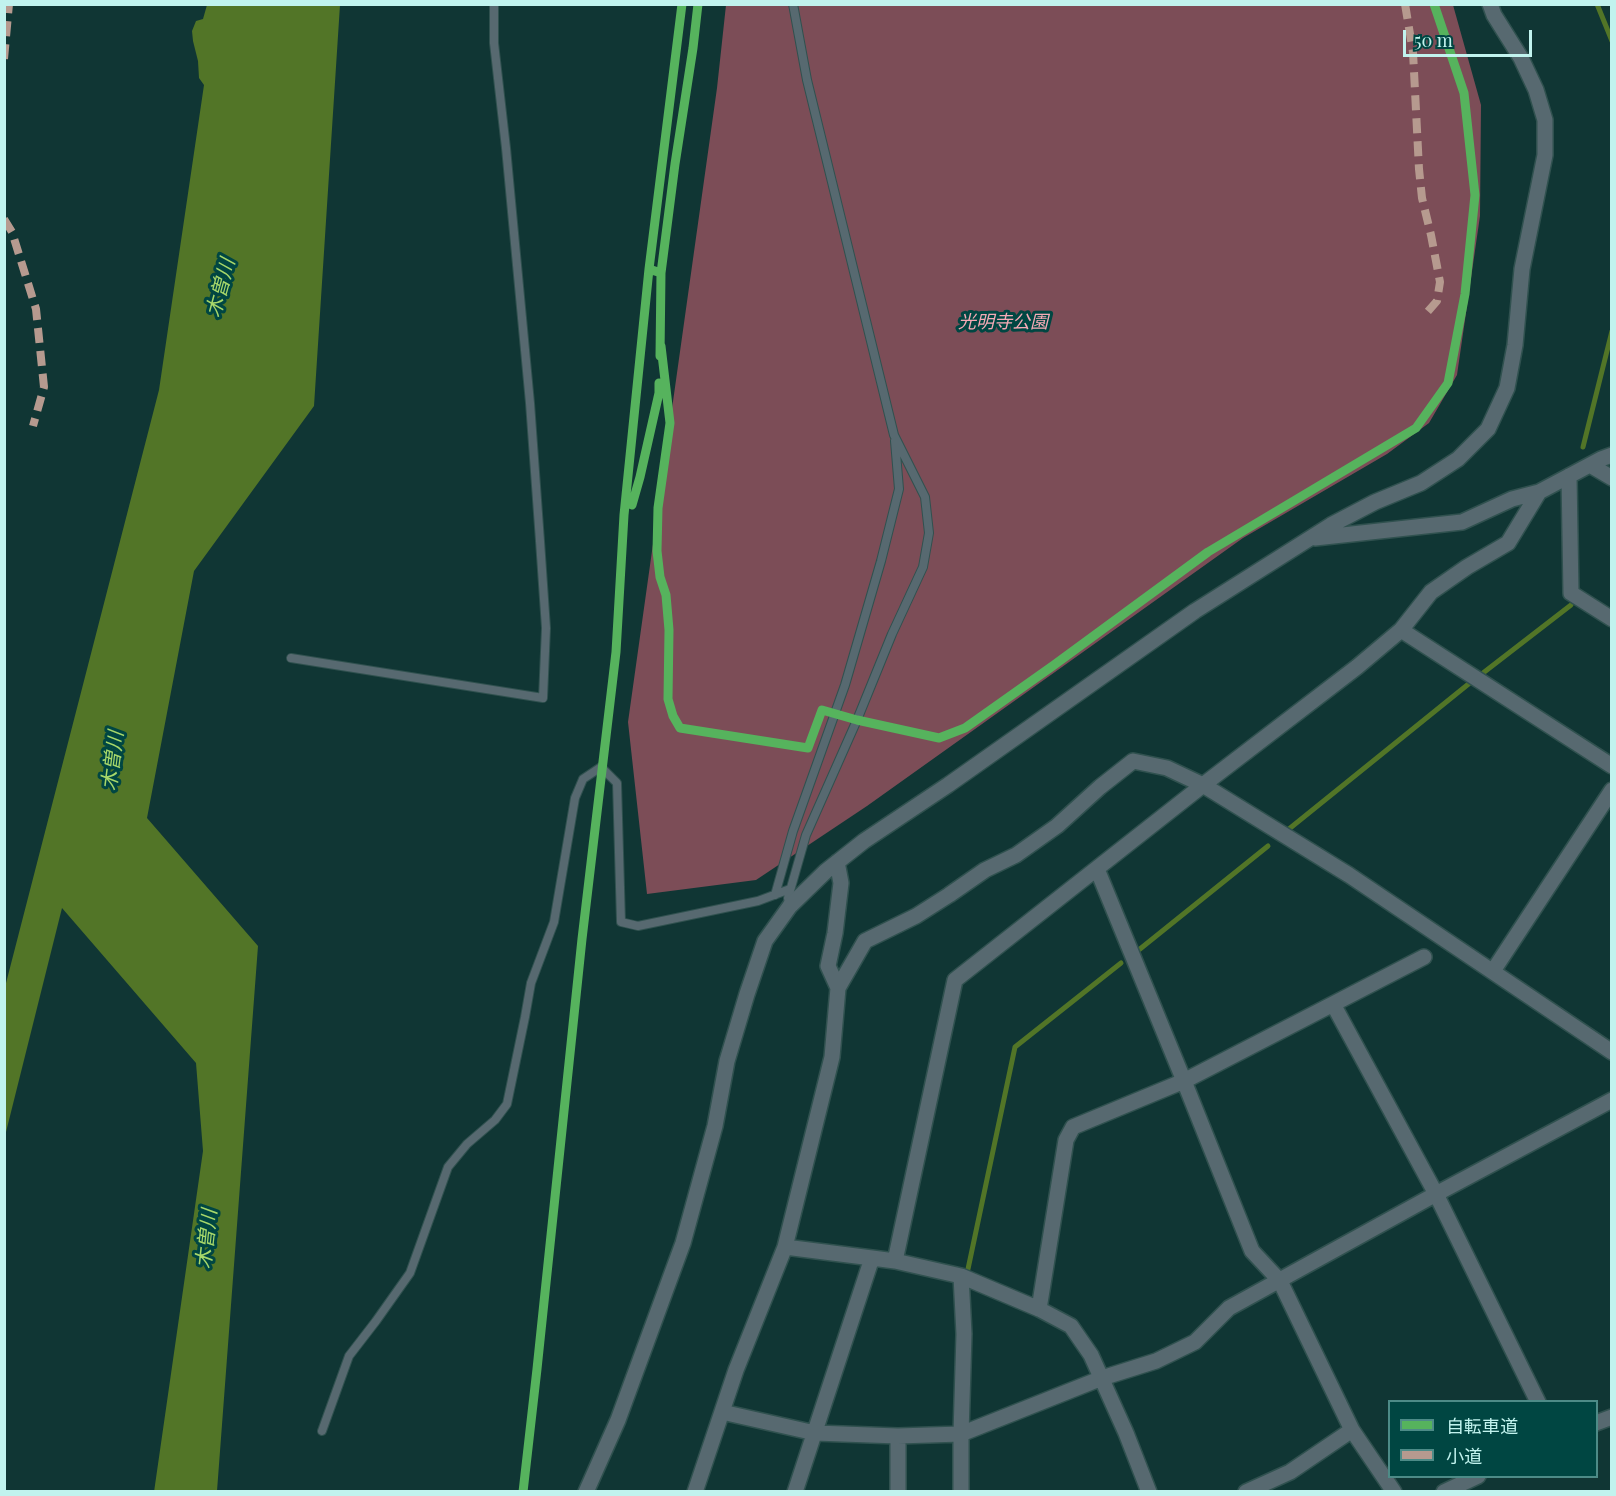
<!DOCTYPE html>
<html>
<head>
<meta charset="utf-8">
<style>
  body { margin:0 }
  #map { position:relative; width:1616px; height:1496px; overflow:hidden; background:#103634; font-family:"Playfair Display","Noto Sans JP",serif }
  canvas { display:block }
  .frame { position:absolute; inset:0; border:6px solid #c1f3ee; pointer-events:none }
  .legend { position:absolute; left:1388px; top:1400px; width:210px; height:78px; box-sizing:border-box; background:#004642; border:2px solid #4d8b87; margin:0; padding:8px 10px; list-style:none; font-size:18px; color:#c1f3ee }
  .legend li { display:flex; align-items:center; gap:12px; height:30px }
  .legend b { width:30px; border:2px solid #4d8b87 }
  .scale { position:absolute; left:1403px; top:30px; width:129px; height:27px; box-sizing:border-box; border:3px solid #c1f3ee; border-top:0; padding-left:8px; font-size:18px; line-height:21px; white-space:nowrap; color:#c1f3ee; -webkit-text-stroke:4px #004642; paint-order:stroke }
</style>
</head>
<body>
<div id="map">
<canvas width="1616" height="1496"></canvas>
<div class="frame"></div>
<ul class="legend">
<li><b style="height:8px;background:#56b35d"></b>自転車道</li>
<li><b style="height:8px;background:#b69a8f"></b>小道</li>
</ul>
<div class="scale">50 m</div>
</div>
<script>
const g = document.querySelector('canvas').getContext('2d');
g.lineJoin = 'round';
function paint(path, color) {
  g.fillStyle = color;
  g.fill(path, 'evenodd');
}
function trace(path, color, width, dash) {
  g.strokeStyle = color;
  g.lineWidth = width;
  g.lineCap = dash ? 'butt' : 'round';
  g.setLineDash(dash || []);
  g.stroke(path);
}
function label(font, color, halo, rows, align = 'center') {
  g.font = font + ' "Playfair Display","Noto Sans JP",serif';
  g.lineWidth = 6;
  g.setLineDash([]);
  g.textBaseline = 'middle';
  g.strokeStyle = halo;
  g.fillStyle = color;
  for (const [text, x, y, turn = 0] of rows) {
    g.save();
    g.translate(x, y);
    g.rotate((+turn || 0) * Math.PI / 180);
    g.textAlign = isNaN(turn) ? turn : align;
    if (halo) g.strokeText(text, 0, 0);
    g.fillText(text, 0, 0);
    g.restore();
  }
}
const green = new Path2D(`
  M726,5H1453L1481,105L1480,216L1457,375L1429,423L1387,454L1243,538L867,806L756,880L647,894L628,722L717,88Z`);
const water = new Path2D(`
  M207,5H340L314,406L194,571L147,818L258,946L217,1491L154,1492L203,1151L196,1063L62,908L5,1136V987L159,390L204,85L199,78L198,61L193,41L192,31L196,21L203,19Z`);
const stream = new Path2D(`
  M1597,4L1612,41
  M1583,447L1612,331
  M1483,673L1571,605
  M1284,833L1471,682
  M1135,953L1268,846
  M968,1269L1015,1047L1121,963`);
const service = new Path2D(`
  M291,658L543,698L546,628L540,541L530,403L506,148L494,43V4
  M775,895L793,831L845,685L881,561L899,489L895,441
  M790,906L788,898L806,835L857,720L892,634L923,567L929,533L925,497L894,435L807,80L793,4
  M322,1431L349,1356L376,1321L410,1273L448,1167L467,1144L495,1120L507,1104L525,1017L531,983L554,922L575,798L583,779L601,767L617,783L621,922L638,926L758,901L790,889`);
const minor = new Path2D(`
  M1590,465L1612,478
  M1569,476L1571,593L1612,619
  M1315,538L1462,522L1512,499L1539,492
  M1401,630L1612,766
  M1097,869L1184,1081L1252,1251L1280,1281L1352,1430L1394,1492
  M1493,971L1612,790
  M838,988L865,941L916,916L949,895L985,870L1016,855L1057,826L1100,787L1133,761L1167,768L1203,785L1349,875L1612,1052
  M1333,1004L1436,1194L1538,1402
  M785,1247L872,1258
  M895,1261L955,980L1203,785L1357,667L1401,630L1431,592L1467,567L1508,543L1539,492L1601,459L1612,455
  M961,1276L964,1334L961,1434V1492
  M1039,1309L1066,1140L1073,1127L1184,1081L1424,957
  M722,1412L815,1433L898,1436L961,1434L1102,1378L1156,1361L1195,1342L1229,1308L1436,1194L1612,1100
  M1596,1423L1612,1417
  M586,1492L618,1420L683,1243L715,1126L727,1061L747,994L765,941L790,906L826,871L864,841L948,785L1195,611L1331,525L1375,502L1421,483L1458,459L1488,429L1507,388L1515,345L1522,269L1545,155V120L1536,90L1521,58L1494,15L1490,4
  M695,1492L736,1370L785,1247L832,1057L838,988L828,966L835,933L841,883L837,862
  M795,1492L872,1258L895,1261L961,1276L1039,1309L1071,1326L1091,1355L1126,1433L1149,1492
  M898,1492V1436
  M1246,1492L1290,1472L1352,1430
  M1444,1492L1478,1476`);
const quiet = new Path2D(`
  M1405,4L1413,52L1419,169L1422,198L1431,235L1440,282L1437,301L1424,316
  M4,59L9,4
  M4,219L12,232L36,309L44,387L33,426`);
const cycleway = new Path2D(`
  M652,270L661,273L660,356
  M661,273L675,164L693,48L698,4
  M661,346L670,423L658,508L657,551L660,577L666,595L669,630L668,699L673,716L680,728L808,748L822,710L857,720L939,738L965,728L1054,665L1208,552L1416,428L1448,383L1465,294L1475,195L1464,93L1434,4
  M632,505L640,477L659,393V383
  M523,1492L537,1369L582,939L616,652L624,515L649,269L682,4`);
const parkNames = [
  ["光明寺公園",1003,322]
];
const waterNames = [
  ["木曽川",221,288,-75],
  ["木曽川",113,761,-83],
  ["木曽川",207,1239,-84]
];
paint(green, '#7c4d57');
paint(water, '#527527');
trace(stream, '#527527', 5);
trace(service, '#30514f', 10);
trace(minor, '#30514f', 18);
trace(service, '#576970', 8);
trace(minor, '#576970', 15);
trace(quiet, '#b69a8f', 8, [15, 8]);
trace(cycleway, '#56b35d', 9);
label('italic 18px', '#f5aab6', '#004642', parkNames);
label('italic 20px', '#a7d86a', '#004642', waterNames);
</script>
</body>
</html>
